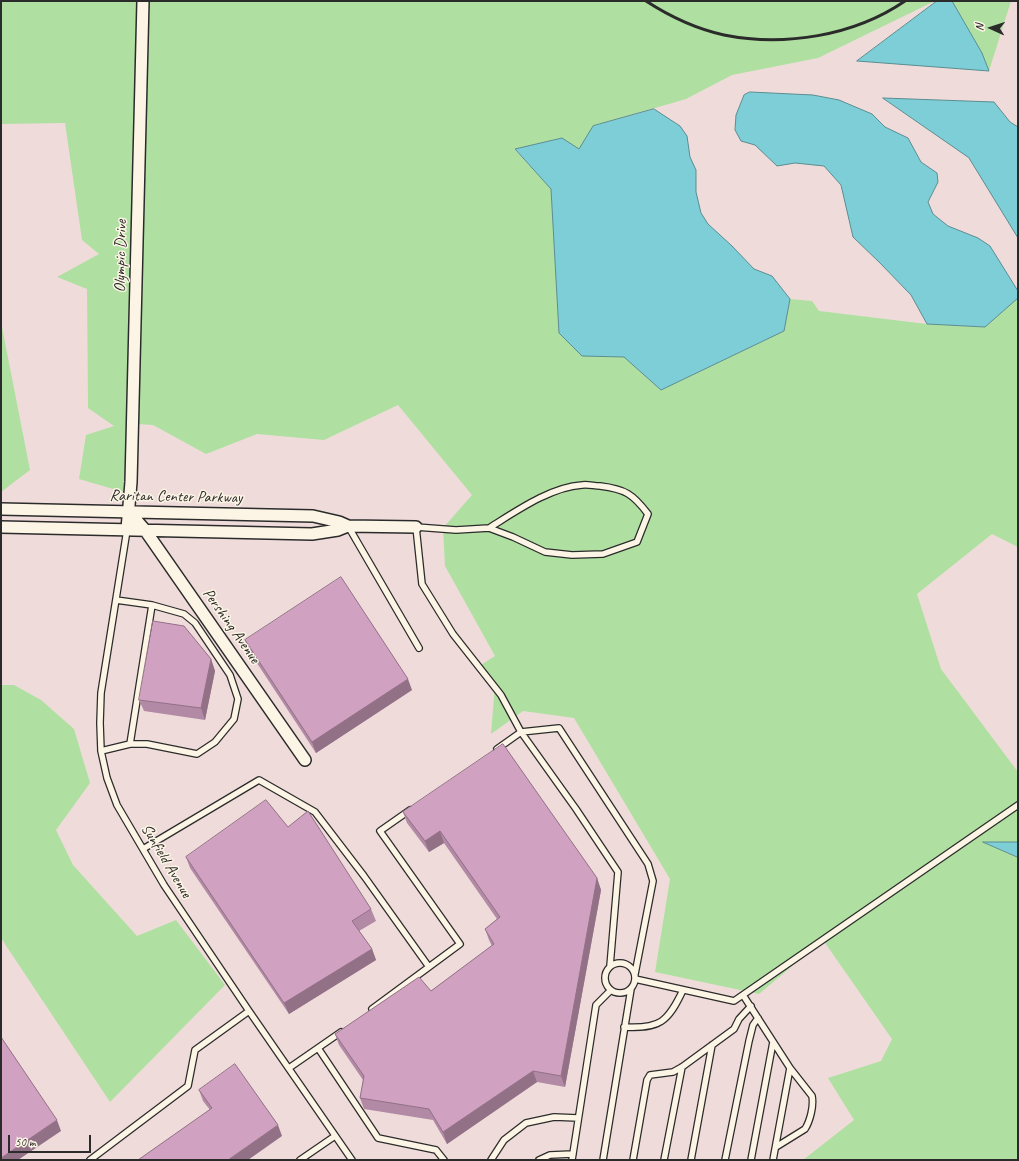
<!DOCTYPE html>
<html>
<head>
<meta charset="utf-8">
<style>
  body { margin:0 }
  #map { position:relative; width:1019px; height:1161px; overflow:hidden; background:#fcf5e5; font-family:Caveat,sans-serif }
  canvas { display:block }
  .frame { position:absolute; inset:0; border:2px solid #2b2b2b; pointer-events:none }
  .north { position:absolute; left:971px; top:8px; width:40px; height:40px; -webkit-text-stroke:3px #fcf5e5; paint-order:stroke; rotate:273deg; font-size:11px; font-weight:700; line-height:16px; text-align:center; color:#2b2b2b }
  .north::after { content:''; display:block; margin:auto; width:14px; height:18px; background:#2b2b2b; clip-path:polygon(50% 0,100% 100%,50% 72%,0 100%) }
  .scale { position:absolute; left:8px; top:1135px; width:83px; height:18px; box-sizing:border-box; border:2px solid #2b2b2b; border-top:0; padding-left:5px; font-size:12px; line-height:14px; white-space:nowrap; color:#2b2b2b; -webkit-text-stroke:3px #fcf5e5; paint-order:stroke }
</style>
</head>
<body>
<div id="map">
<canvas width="1019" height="1161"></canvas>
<div class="frame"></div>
<div class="north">N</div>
<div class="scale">50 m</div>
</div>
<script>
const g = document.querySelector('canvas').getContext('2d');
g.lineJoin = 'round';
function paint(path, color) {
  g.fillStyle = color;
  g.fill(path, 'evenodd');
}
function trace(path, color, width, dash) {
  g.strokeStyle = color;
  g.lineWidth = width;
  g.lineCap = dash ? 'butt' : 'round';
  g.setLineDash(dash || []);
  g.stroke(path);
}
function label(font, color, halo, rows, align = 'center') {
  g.font = font + ' Caveat,sans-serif';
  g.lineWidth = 3;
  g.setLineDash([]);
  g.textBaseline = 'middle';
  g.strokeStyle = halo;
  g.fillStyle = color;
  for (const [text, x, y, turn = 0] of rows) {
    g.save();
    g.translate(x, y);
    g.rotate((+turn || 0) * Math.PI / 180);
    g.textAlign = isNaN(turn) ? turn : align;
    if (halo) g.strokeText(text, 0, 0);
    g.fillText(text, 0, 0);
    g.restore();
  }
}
const built = new Path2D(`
  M1,1H1018V1160H1Z`);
const green = new Path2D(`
  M1,1H935L818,58L732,75L686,99L593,126L579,149L515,150L551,189L559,333L582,356L624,357L661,390L784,331L790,299L812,301L819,311L927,324L985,327L1018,298V547L992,534L917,594L941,669L1018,772V842H984L1018,857V1160H803L854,1120L828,1078L881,1061L892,1039L823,940L759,994L655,972L670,879L574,718L523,711L491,734L495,685L476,668L495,656L445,566L443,528L472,495L398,405L324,440L257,434L206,454L153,425L137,424L134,495L79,479L86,435L114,426L88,408L87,289L57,277L99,254L82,240L65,123L1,124Z
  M937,1H1011L989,71L857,61Z
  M1,322L30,470L1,492Z
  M1,685H14L41,700L74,729L90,783L56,830L73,865L137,936L176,920L225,985L110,1102L1,938Z`);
const water = new Path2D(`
  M937,1H952L982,53L989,71L857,61Z
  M750,92L813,95L839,100L872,114L885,127L908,138L921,162L937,173L938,182L928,202L933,214L948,226L978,238L990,246L1018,291V298L985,327L927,324L911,295L880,263L853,237L841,185L824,166L795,163L777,166L755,145L741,141L735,130L736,115L744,95Z
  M883,98L994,102L1010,122L1018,127V238L969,158Z
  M654,109L680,126L687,136L690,157L696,170V192L701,213L708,224L732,246L754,269L772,276L790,299L784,331L661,390L624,357L582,356L559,333L551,189L515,149L562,138L579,149L593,126Z
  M983,842H1018V857Z`);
const service = new Path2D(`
  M348,526L419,648
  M489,528C515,512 550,487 582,485C588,484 594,486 600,486C625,489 633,494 648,514L637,542L603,554L572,555L545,552L513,537L489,528L456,530L416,527L422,584L453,634L501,695L521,732L559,728L648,864L653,881L635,974
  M127,530L101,693L100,723L101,751L107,778L117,805L164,885L249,1011L352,1160
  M130,744L152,605
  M497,749L521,732L576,809L618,872L610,966
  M101,751L130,744H147L197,754L215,742L234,719L238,699L230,675L195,623L184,614L152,605L116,600
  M143,849L259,780L315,812L364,876L429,967
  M605 978a15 15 0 1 1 30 0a15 15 0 1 1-30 0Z
  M635,979L734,1001L1018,805
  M743,995L790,1068L773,1160
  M372,1009L460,944L380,831L410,810
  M624,1027C660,1029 668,1022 683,990
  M318,1048L378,1138L436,1150L444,1160
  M289,1068L341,1032
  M776,1147L805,1129C810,1121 814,1106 812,1096L790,1068
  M90,1160L188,1086L195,1050L249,1011
  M300,1160L335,1136
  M491,1160L504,1140L526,1123L554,1117L578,1118
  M539,1160L550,1155L573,1154
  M572,1160L596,1005L611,990
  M603,1160L631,989
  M633,1160L647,1080L650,1075L673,1072L682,1067L734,1029L739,1019L751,1006
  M664,1160L682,1067
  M691,1160L712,1045
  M725,1160L749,1041L753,1025L758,1018
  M751,1160L773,1042`);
const minor = new Path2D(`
  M1,509L313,516L339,522L348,526
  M129,512L145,530L305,760
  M1,527L312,534L338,530L348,526L416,527
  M127,529L131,482L143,1`);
const rail = new Path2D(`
  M646,1C669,16 697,29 724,35C784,47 854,36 905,1`);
const wall = new Path2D(`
  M245,640L412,690L316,753L249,651Z
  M211,659L215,671L205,720L144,711L139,700Z
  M403,812L597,878L601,890L565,1087L537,1082L447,1144L433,1120L364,1109L360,1098L363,1080L339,1045L335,1034L431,991L492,946L489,940L485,929L497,919L444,843L429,852L407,823Z
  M288,827L371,909L376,921L359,931L372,949L376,960L289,1014L190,868L186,857Z
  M199,1090L282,1136L210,1110L203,1101Z`);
const shadedWall = new Path2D(`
  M211,659L215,671L205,720L201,708Z
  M408,679L412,690L316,753L312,742Z
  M440,831L444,843L429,852L425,841Z
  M597,878L601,890L565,1087L561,1076Z
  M372,949L376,960L289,1014L284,1003Z
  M533,1071L537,1082L447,1144L443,1132Z
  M57,1120L61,1131L18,1160H1V1158Z
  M278,1125L282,1136L248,1160H228Z`);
const building = new Path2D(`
  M341,577L408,679L312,742L245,640Z
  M153,621L184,626L211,659L201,708L139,700Z
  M503,744L597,878L561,1076L533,1071L443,1132L429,1109L360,1098L364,1076L335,1034L419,977L431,991L494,944L485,929L500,917L440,831L425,841L403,812Z
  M266,800L288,827L308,811L371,909L352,921L372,949L284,1003L186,857Z
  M1,1037L57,1120L1,1158Z
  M235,1064L278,1125L228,1160H138L212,1108L199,1090Z`);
const streetNames = [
  ["Olympic Drive",121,256,-89],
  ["Raritan Center Parkway",176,497,1],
  ["Pershing Avenue",231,626,55],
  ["Sunfield Avenue",166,861,59]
];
paint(built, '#efdcda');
paint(green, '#afe0a1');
paint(water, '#7dced7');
trace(water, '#5c8d92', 1);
trace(service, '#2b2b2b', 8);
trace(minor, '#2b2b2b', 14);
trace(service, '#fcf5e5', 5.5);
trace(minor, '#fcf5e5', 11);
trace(rail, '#2b2b2b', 3);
paint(wall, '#b38aa6');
paint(shadedWall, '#927187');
paint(building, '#d0a1c1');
trace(building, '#927187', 1);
label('16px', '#2b2b2b', '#fcf5e5', streetNames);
</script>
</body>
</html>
